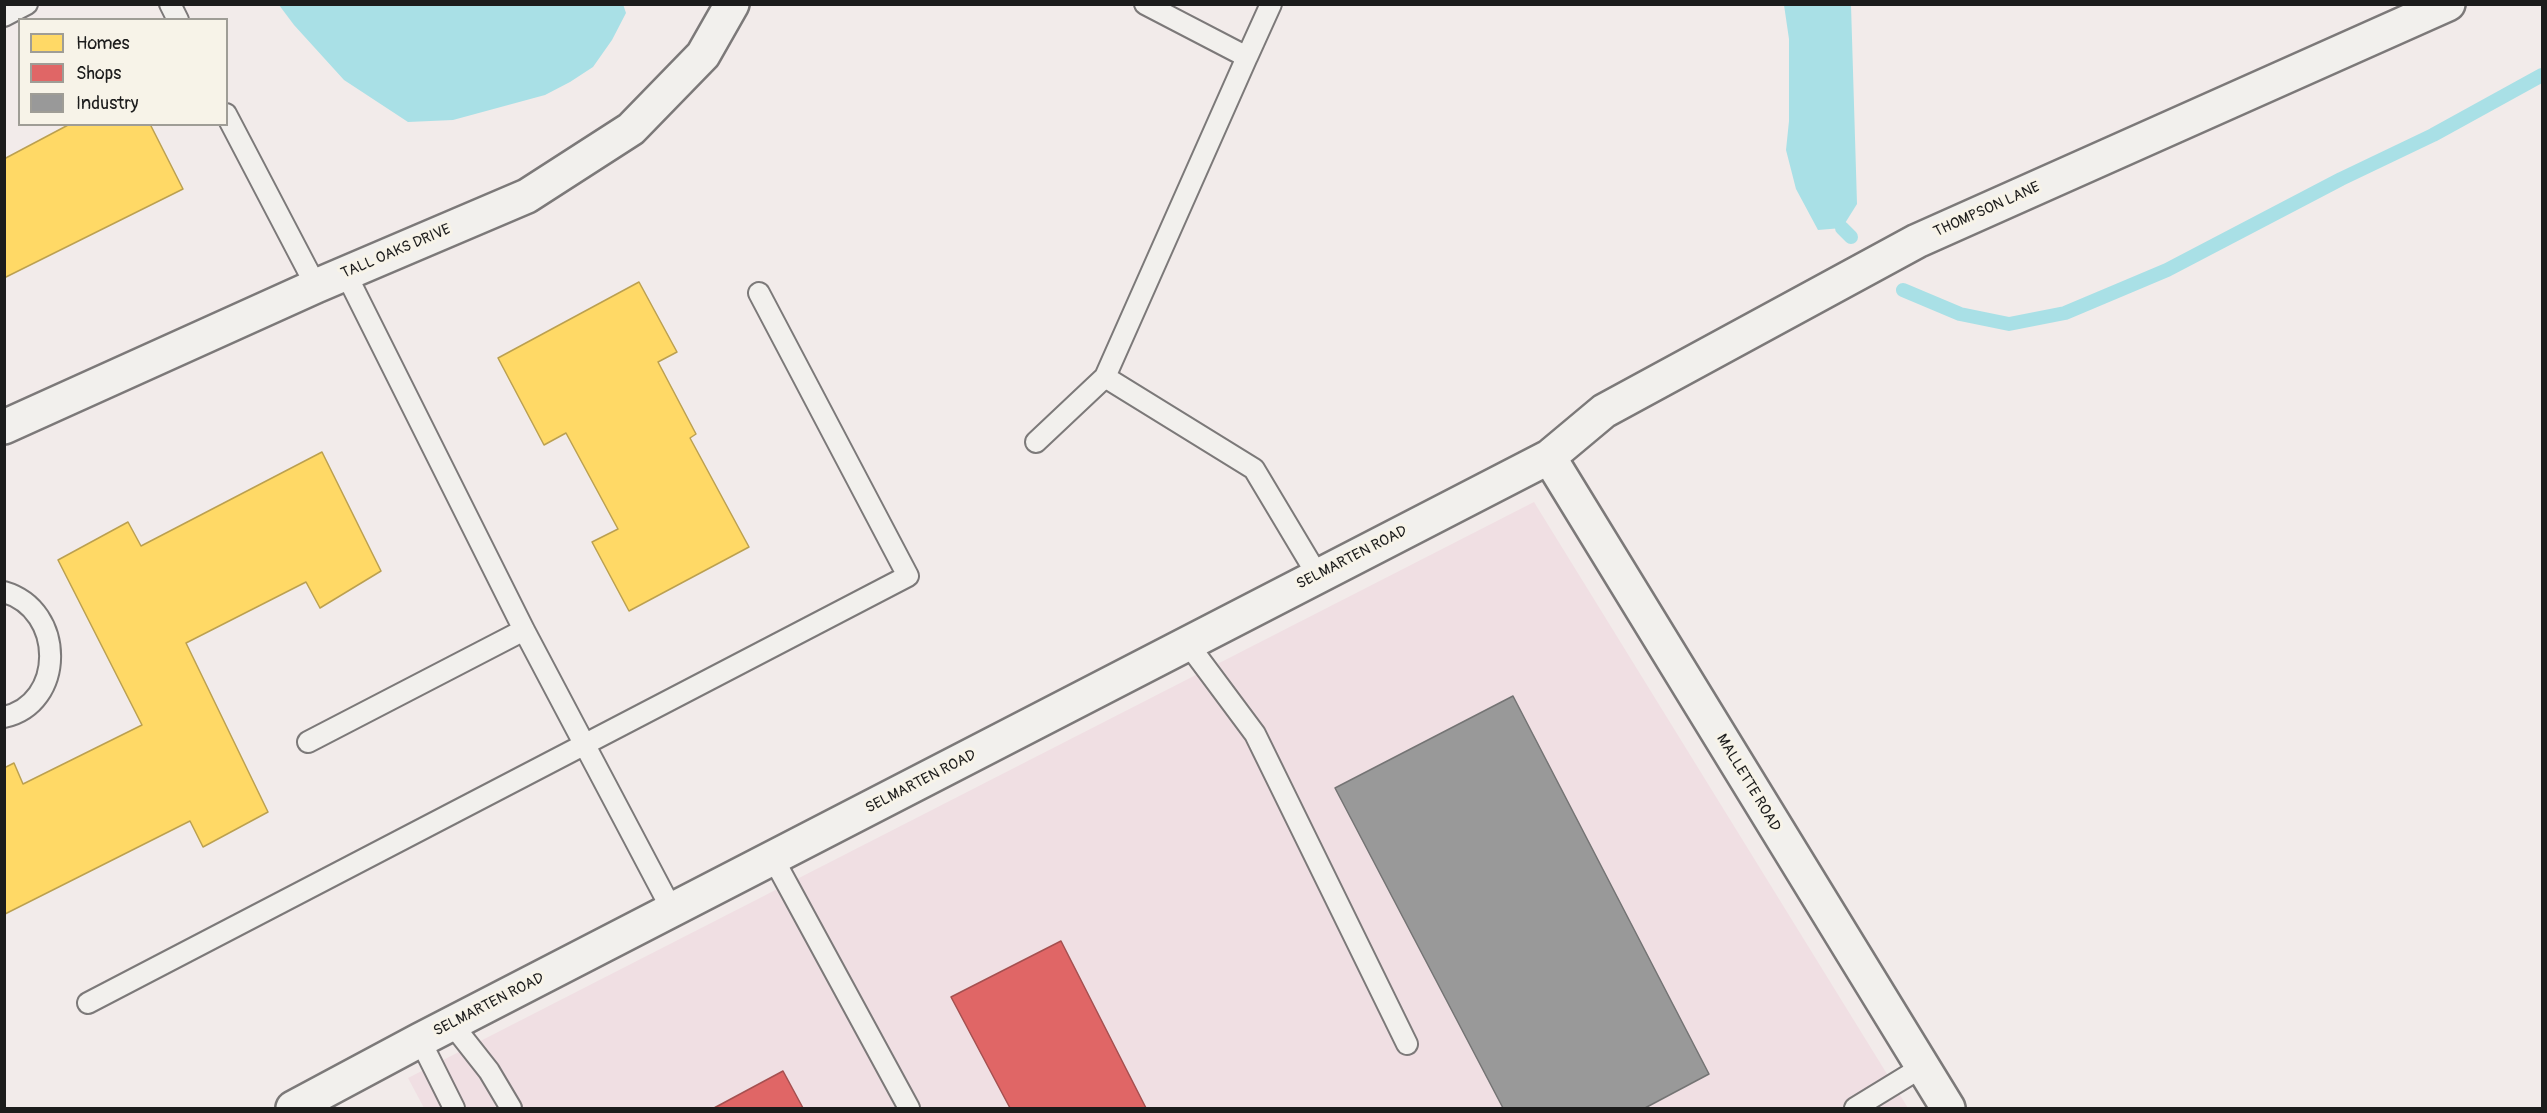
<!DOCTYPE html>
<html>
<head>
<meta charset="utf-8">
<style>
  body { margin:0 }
  #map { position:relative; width:2547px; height:1113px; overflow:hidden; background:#f2ebea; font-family:Pangolin,sans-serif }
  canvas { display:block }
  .frame { position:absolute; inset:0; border:6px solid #1c1c1c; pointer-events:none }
  .legend { position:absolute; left:18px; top:18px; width:210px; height:108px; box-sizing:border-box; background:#f7f3e8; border:2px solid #9f9d96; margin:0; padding:8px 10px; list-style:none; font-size:18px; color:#1c1c1c }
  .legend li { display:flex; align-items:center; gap:12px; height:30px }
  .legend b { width:30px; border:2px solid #9f9d96 }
</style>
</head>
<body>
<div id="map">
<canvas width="2547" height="1113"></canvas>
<div class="frame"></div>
<ul class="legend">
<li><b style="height:16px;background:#ffd966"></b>Homes</li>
<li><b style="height:16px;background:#e06666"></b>Shops</li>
<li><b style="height:16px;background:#999"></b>Industry</li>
</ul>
</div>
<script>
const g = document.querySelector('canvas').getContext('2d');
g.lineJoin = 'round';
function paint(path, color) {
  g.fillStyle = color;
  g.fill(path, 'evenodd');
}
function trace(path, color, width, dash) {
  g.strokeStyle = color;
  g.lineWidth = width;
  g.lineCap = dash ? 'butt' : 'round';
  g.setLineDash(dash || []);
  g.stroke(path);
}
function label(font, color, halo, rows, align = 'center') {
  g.font = font + ' Pangolin,sans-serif';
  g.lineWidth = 6;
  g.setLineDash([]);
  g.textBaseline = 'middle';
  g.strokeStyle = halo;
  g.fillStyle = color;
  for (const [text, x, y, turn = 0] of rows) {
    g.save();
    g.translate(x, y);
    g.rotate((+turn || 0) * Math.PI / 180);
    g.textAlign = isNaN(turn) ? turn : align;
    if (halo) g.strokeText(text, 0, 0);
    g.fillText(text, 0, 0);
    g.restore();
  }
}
const built = new Path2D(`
  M1534,502L1908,1108H424L408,1078Z`);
const water = new Path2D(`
  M623,4L626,13L612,40L593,67L570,82L545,95L453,120L408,122L344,80L294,25L279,5Z
  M1784,5H1851L1857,204L1842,228L1818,230L1796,189L1786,150L1789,121V39Z`);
const homes = new Path2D(`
  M150,124L183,189L4,278V159L70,124Z
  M639,282L677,352L658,362L696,434L690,438L749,547L629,611L592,542L618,529L566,433L544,445L498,358Z
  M322,452L381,571L320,608L306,582L186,643L268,812L203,847L190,821L5,914L4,768L14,763L23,784L142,725L58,560L128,522L141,546Z`);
const shops = new Path2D(`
  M1061,941L1146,1108H1010L951,997Z
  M783,1071L803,1108H714Z`);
const industry = new Path2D(`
  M1513,696L1709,1074L1645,1108H1503L1335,788Z`);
const stream = new Path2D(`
  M1842,228L1851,237
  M1903,290L1960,314L2009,324L2065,313L2167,270L2341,179L2433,135L2542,75`);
const lane = new Path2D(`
  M170,4L178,20
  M1145,4L1247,57L1271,4
  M4,16L27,4
  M1247,57L1105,377L1254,469L1318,576
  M226,114L316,286
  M346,274L524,630L672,910
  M1036,442L1105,377
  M4,592C66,610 65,704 4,717
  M1188,644L1255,734L1407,1044
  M308,742L524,630
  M773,858L909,1108
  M88,1003L908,576L759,293
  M452,1024L489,1071L511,1108
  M420,1040L454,1108
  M1855,1108L1922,1067`);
const street = new Path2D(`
  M4,427L316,286L527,196L631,129L703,55L732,4
  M1549,457L1948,1108
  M293,1108L420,1040L1549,457L1604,411L1917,241L2448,4`);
const streetNames = [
  ["THOMPSON LANE",1987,210,-24],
  ["TALL OAKS DRIVE",396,252,-23],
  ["SELMARTEN ROAD",1352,558,-27],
  ["SELMARTEN ROAD",921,782,-27],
  ["MALLETTE ROAD",1748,783,59],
  ["SELMARTEN ROAD",489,1005,-27]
];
paint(built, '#f0dfe3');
paint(water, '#a9e0e6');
paint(homes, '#ffd966');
trace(homes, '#bba050', 1.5);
paint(shops, '#e06666');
trace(shops, '#a55050', 1.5);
paint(industry, '#999');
trace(industry, '#747474', 1.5);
trace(stream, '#a9e0e6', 14);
trace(lane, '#7c7979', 24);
trace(street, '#7c7979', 38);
trace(lane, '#f2f0ed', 20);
trace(street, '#f2f0ed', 33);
label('15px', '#1c1c1c', '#f7f3e8', streetNames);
</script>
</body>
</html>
